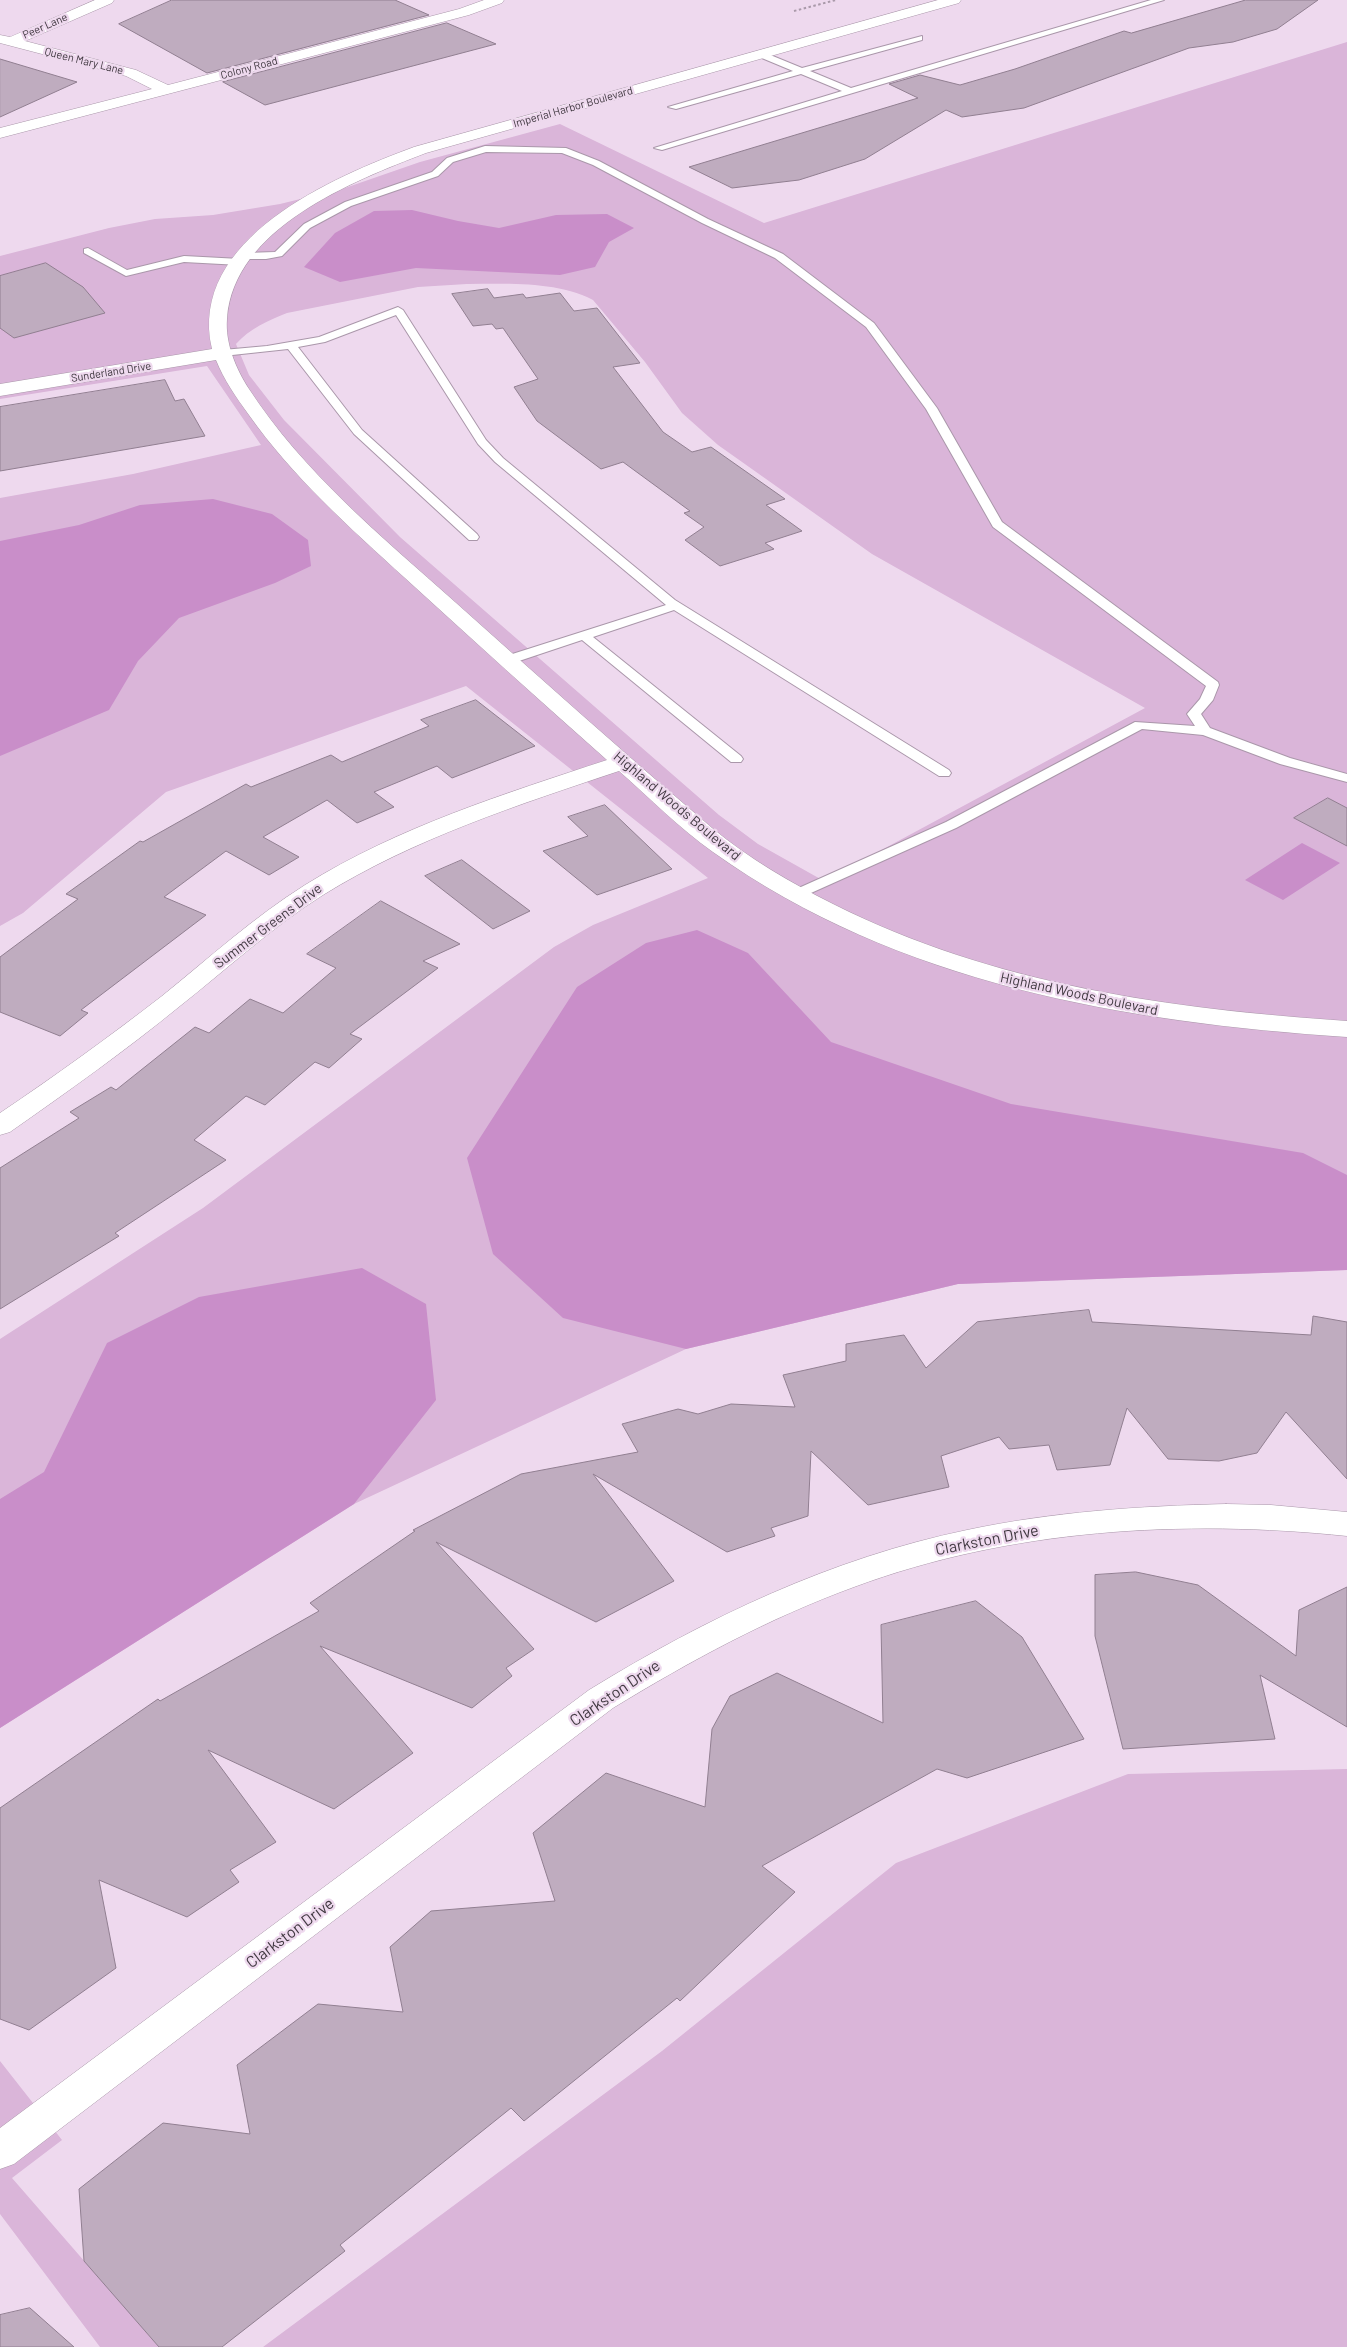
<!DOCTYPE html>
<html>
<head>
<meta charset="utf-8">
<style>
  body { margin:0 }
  canvas { display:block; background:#eed9ee }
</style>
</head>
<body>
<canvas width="1347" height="2347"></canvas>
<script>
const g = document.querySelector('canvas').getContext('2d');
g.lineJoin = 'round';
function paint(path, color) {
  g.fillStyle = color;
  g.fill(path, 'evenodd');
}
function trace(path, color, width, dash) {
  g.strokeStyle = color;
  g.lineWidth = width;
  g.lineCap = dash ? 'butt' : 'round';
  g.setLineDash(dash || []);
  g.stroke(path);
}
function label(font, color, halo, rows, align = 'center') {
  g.font = font + ' Barlow,sans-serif';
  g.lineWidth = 4.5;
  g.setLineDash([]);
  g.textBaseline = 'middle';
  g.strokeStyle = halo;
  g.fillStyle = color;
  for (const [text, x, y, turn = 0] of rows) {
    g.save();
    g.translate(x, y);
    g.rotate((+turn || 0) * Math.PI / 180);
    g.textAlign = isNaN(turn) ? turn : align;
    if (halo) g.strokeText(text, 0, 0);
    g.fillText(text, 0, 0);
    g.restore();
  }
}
const green = new Path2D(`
  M1347,42V1270L958,1284L686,1349L354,1504L0,1728V1339L203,1208L554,947L593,925L708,878L466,686L166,792L23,913L0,926V498L133,474L261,445L207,366L0,399V256L109,228L155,219L213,215L280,204L345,188L420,162L560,124L764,223ZM467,284C508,284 556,281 593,300L645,362L682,413L718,445L872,554L1145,708L824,881L758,844L719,815L400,537L284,420L249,375L236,344C249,329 269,320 287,313L418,287Z
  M1347,1769V2347H263L662,2051L896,1863L1128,1774Z
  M0,2061L62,2140L12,2178L159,2347H100L0,2214Z`);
const water = new Path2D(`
  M412,210L458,221L499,228L556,215L607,214L634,228L609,242L595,267L560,275L416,268L340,282L304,267L335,233L374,211Z
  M213,499L272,514L308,540L311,566L275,583L179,618L138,661L109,710L0,756V541L79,525L140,505Z
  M1302,843L1340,863L1283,900L1245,880Z
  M697,930L748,953L831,1042L1011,1104L1303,1153L1347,1175V1270L958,1284L686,1349L563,1318L493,1254L467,1158L577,987L646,943Z
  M362,1268L426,1304L436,1400L354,1504L0,1728V1499L44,1472L107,1343L199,1297Z`);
const building = new Path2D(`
  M172,0H395L429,15L207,73L119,24Z
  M1246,0H1318L1277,29L1233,42L1189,48L1024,108L962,117L946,110L865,159L799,180L732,188L689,167L918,98L889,84L920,75L960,85L1015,69L1124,31L1131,33Z
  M447,23L496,44L265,105L223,82Z
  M0,59L77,82L0,117Z
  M46,263L83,287L105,313L14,338L0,328V276Z
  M488,289L494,298L523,294L526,298L560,293L574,311L597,308L640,363L613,367L663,432L692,452L711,447L785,499L766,505L802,531L765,543L774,549L720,566L685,540L704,527L684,513L690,511L623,462L601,469L537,421L514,387L538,379L503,328L496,329L492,324L473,326L452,294Z
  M165,380L175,401L184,399L205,436L0,471V407Z
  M476,700L535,746L452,778L437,766L374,792L394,807L357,823L327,800L263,837L299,857L269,875L226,851L164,897L206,915L81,1010L88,1013L60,1036L0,1012V957L78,899L66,894L140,841L143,842L246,784L251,787L331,755L342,762L429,726L421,720Z
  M1328,798L1347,808V846L1294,818Z
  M605,805L672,869L597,895L543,851L588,836L568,817Z
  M462,860L530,911L493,929L425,876Z
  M381,901L460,944L423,961L438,968L350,1034L362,1039L329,1068L315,1062L265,1105L246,1096L194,1140L226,1160L115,1233L119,1236L0,1309V1168L79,1118L70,1112L111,1087L116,1090L195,1027L209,1033L250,999L283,1013L336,968L307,954Z
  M1089,1310L1092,1322L1311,1335L1313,1316L1347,1322V1479L1286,1412L1257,1453L1219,1461L1168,1459L1127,1408L1110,1465L1057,1470L1049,1445L1009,1449L999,1437L941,1456L949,1487L868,1505L811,1451L808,1516L771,1528L775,1536L727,1552L593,1474L674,1581L596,1622L436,1542L534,1649L506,1668L512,1676L472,1708L320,1646L413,1753L334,1809L208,1750L276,1842L230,1870L239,1882L187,1917L99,1880L116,1968L29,2030L0,2019V1808L158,1699L160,1701L319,1611L310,1603L415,1531L413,1530L521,1474L638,1452L622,1424L678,1409L698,1414L731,1404L795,1407L783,1375L846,1361V1344L904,1335L926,1368L977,1322Z
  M1136,1572L1198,1585L1296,1656L1299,1610L1347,1587V1727L1260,1675L1275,1739L1123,1749L1095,1636V1575Z
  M976,1601L1022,1637L1084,1739L967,1778L937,1769L762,1866L795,1892L680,2001L677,1998L524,2121L511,2108L340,2245L345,2251L222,2347H159L84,2261L79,2189L163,2123L250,2134L237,2065L318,2004L403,2012L390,1947L431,1911L555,1901L533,1833L606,1773L705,1807L712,1729L730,1696L777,1673L883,1723L881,1625Z
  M30,2308L74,2347H0V2315Z`);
const path = new Path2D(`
  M794,11L836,0`);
const lane = new Path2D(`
  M1151,0H1164L662,150L654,148L842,91L801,74L676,109L668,107L793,71L757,56V52H763L802,68L922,36V40L810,71L851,88Z
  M485,146L566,148L599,161L708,219L783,254L874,323L937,408L1002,522L1218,682L1219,685L1213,700L1201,714L1210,728L1290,758L1347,774V782L1280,764L1203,735L1142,729L956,828L802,897H792L790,894L792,891L946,822L1135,722L1195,726L1187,714L1200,699L1206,686L993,527L926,409L866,327L775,258L702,223L593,165L562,153L486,152L453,162L438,176L351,206L310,228L282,256L266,259H245L240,256L245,253L275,252L304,224L345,202L432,172L447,158Z
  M88,248L127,270L184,256L240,259L245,262L240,265L184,262L126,276L84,253V249Z
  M398,307L403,310L486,440L503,458L675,600L949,770L951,773L949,776H939L674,610L593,637L741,756L743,759L741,762H731L582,640L513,663H503L502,660L503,657L666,605L495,462L478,444L396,315L325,342L298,347L362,430L477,534L479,537L477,540H469L354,434L288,349L223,356L218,353L223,350L267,346L319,337Z`);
const street = new Path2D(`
  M95,0H114L112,3L25,41L136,70L168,85L459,9L484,0H504L502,3L469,15L0,138V128L152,89L126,76L0,43V35L10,37Z
  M938,0H961L959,3L426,153C353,181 233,228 227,319C225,343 236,369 249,389C303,472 382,537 455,602C540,678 625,754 712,828C748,858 791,883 833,904C994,985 1170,1009 1347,1021V1037C1124,1022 898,984 713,852C679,828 650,798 619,771C518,805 415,838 323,895C272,927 227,969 180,1006C125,1051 67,1092 10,1132L0,1135V1113C55,1076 109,1037 162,996C209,958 254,917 305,885C398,827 504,794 607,760C539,700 472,639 405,578C349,527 292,476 249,415C236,397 224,380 216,360L0,396V384L212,349C187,239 333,177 414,147Z
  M1226,1504L1271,1505L1347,1512V1536C1183,1519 1010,1529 854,1587C769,1618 690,1661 613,1708L14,2164L0,2169V2128L589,1690C706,1618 832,1558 967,1530C1052,1512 1139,1506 1226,1504Z`);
const farStreetnames = [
  ["Peer Lane",45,26,-24],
  ["Queen Mary Lane",84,61,14],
  ["Colony Road",249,68,-15],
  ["Imperial Harbor Boulevard",573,107,-16],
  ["Sunderland Drive",111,372,-9]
];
const streetNames = [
  ["Highland Woods Boulevard",677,806,40],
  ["Summer Greens Drive",268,926,-37],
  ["Highland Woods Boulevard",1079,994,12]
];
const nearStreetnames = [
  ["Clarkston Drive",987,1540,-11],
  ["Clarkston Drive",615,1693,-34],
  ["Clarkston Drive",290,1933,-37]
];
paint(green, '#dab5d9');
paint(water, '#c98ec9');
paint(building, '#bfacbf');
trace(building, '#917f91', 1);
trace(lane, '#aa97aa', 2);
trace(street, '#aa97aa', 1);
trace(path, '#aa9aaa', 2, [2.5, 2.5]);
paint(lane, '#fff');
paint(street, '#fff');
label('11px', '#413941', '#eed9ee', farStreetnames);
label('14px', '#413941', '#eed9ee', streetNames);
label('16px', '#413941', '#eed9ee', nearStreetnames);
</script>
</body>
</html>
